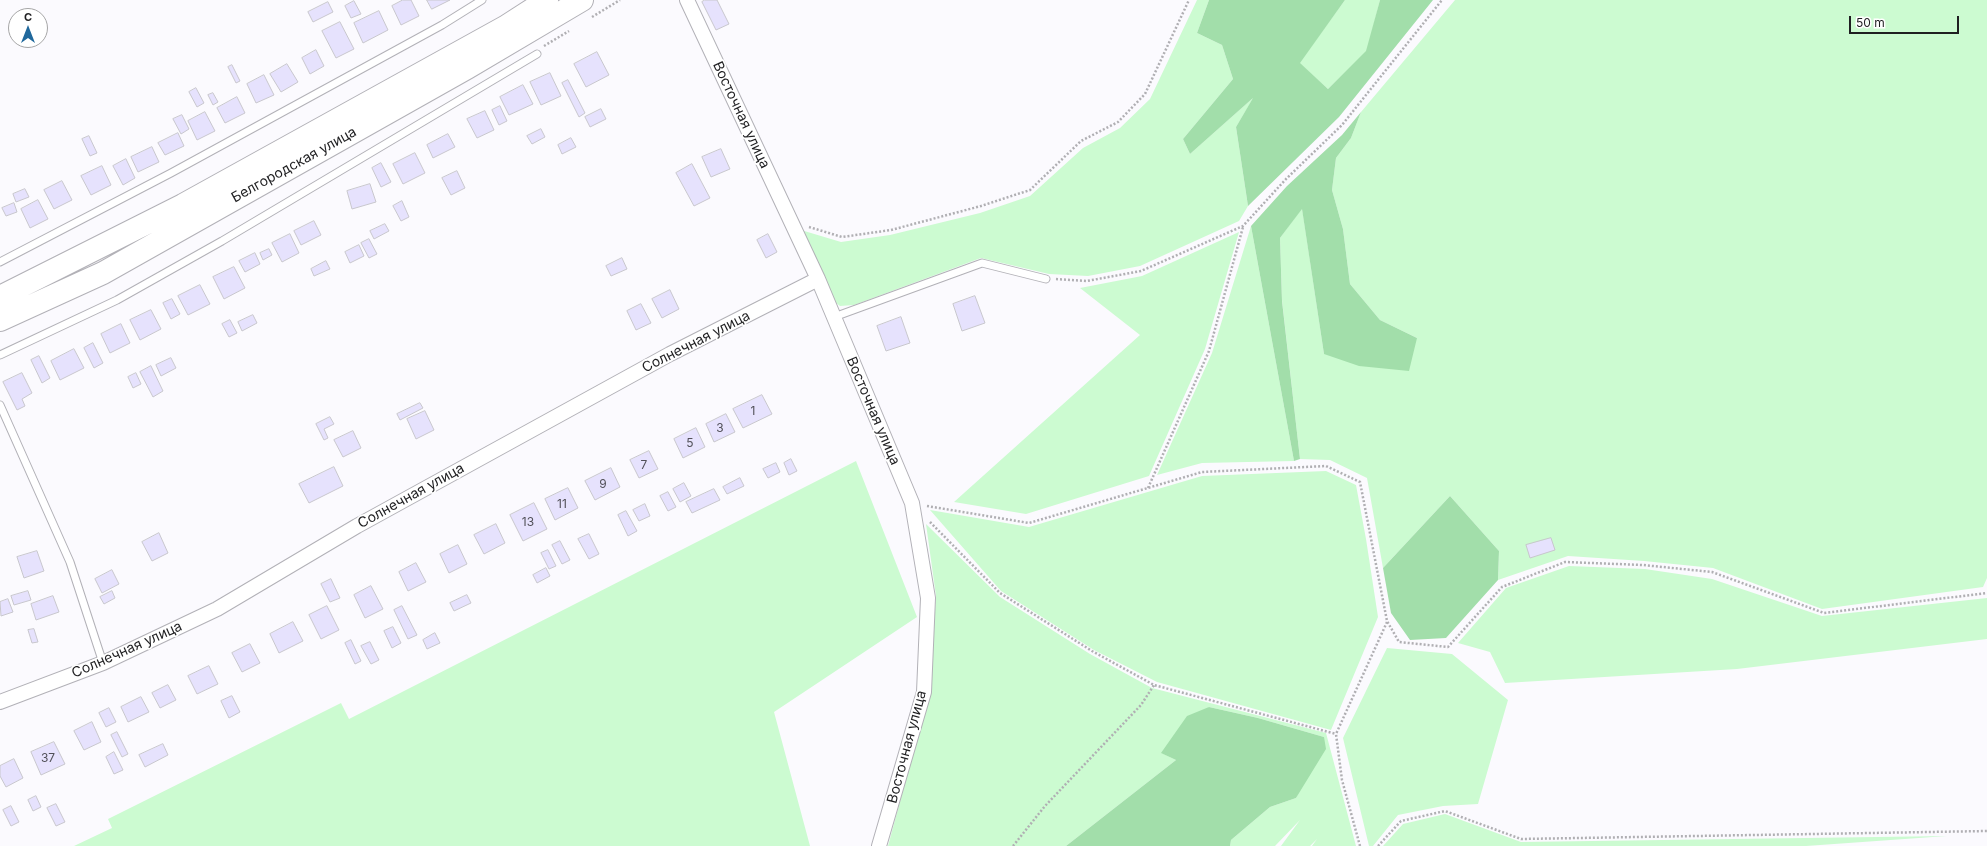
<!DOCTYPE html>
<html>
<head>
<meta charset="utf-8">
<style>
  body { margin:0 }
  #map { position:relative; width:1987px; height:846px; overflow:hidden; background:#fbfafe; font-family:Inter,sans-serif }
  canvas { display:block }
  .north { position:absolute; left:8px; top:8px; width:40px; height:40px; box-sizing:border-box; background:#fff; border:1px solid #a5a5a6; border-radius:50%; rotate:0deg; font-size:11px; font-weight:700; line-height:16px; text-align:center; color:#1f1f21 }
  .north::after { content:''; display:block; margin:auto; width:14px; height:18px; background:#20689c; clip-path:polygon(50% 0,100% 100%,50% 72%,0 100%) }
  .scale { position:absolute; left:1849px; top:16px; width:110px; height:18px; box-sizing:border-box; border:2px solid #1f1f21; border-top:0; padding-left:5px; font-size:12px; line-height:14px; white-space:nowrap; color:#1f1f21; -webkit-text-stroke:3px #fff; paint-order:stroke }
</style>
</head>
<body>
<div id="map">
<canvas width="1987" height="846"></canvas>
<div class="north">С</div>
<div class="scale">50 m</div>
</div>
<script>
const g = document.querySelector('canvas').getContext('2d');
g.lineJoin = 'round';
function paint(path, color) {
  g.fillStyle = color;
  g.fill(path, 'evenodd');
}
function trace(path, color, width, dash) {
  g.strokeStyle = color;
  g.lineWidth = width;
  g.lineCap = dash ? 'butt' : 'round';
  g.setLineDash(dash || []);
  g.stroke(path);
}
function label(font, color, halo, rows, align = 'center') {
  g.font = font + ' Inter,sans-serif';
  g.lineWidth = 3.5;
  g.setLineDash([]);
  g.textBaseline = 'middle';
  g.strokeStyle = halo;
  g.fillStyle = color;
  for (const [text, x, y, turn = 0] of rows) {
    g.save();
    g.translate(x, y);
    g.rotate((+turn || 0) * Math.PI / 180);
    g.textAlign = isNaN(turn) ? turn : align;
    if (halo) g.strokeText(text, 0, 0);
    g.fillText(text, 0, 0);
    g.restore();
  }
}
const green = new Path2D(`
  M1197,0H1209L1197,33L1222,45L1233,79L1183,139L1190,154L1254,97L1236,127L1248,206L1239,221L1140,266L1088,276L1049,274L981,258L854,305L840,306L832,300L801,230L841,242L890,235L980,213L1030,196L1083,148L1120,128L1150,99Z
  M1345,0H1380L1367,51L1328,89L1299,63Z
  M1455,0H1987V578L1983,587L1822,609L1713,568L1644,561L1568,556L1498,580L1499,551L1450,496L1383,568L1367,478L1330,460L1300,459L1282,300L1280,238L1302,208L1324,354L1417,338L1380,320L1350,284L1343,229L1332,190L1336,158L1351,138L1361,112Z
  M1251,226L1294,461L1202,463L1157,475L1212,353Z
  M1239,232L1205,349L1149,476L1026,514L954,502L1140,335L1080,288L1142,276Z
  M856,461L917,617L774,712L810,846H74L112,828L108,819L341,703L349,719Z
  M1326,471L1356,485L1366,539L1378,617L1331,730L1157,682L1094,650L1001,591L930,510L1029,527L1202,476Z
  M926,524L1000,597L1090,654L1152,688L1326,733L1356,846H1312L1317,839L1310,846H1281L1300,820L1275,846H1230L1231,840L1270,807L1296,798L1324,737L1258,718L1209,707L1162,753L1176,760L1066,846H888L929,694L936,596Z
  M1569,566L1645,569L1712,579L1822,616L1987,598V639L1737,669L1505,683L1490,652L1458,643L1506,588Z
  M1387,648L1452,654L1508,700L1478,804L1443,806L1398,815L1373,846H1369L1343,738Z
  M1445,814L1521,842L1947,836L1806,846H1383L1403,824Z`);
const forest = new Path2D(`
  M1209,0H1345L1300,63L1328,89L1366,51L1380,0H1433L1339,117L1248,206L1236,127L1253,98L1190,154L1183,139L1233,79L1222,45L1197,33Z
  M1361,112L1351,138L1336,158L1332,190L1343,229L1350,284L1380,320L1417,338L1409,371L1359,366L1324,354L1302,209L1280,238L1282,301L1300,459L1294,461L1251,226L1287,186L1342,135Z
  M1450,496L1499,551L1498,580L1446,638L1410,640L1391,613L1383,568Z
  M1209,707L1258,718L1324,737L1326,749L1296,798L1270,807L1231,840L1230,846H1066L1176,760L1161,753L1187,716Z`);
const building = new Path2D(`
  M403,0H411L419,16L401,25L392,6Z
  M427,0H450L432,9Z
  M705,0H717L729,24L716,30L702,2Z
  M354,1L361,14L351,18L345,6Z
  M328,2L333,12L313,22L308,12Z
  M379,11L388,30L363,43L354,23Z
  M340,22L354,49L336,58L322,31Z
  M316,50L324,66L310,74L302,58Z
  M597,52L609,75L586,87L574,64Z
  M287,64L298,82L281,92L270,74Z
  M232,65L240,81L236,83L228,67Z
  M550,73L561,96L541,105L530,82Z
  M264,75L274,95L256,103L247,84Z
  M568,80L585,113L579,117L562,83Z
  M523,85L533,104L509,115L500,97Z
  M196,88L204,103L197,107L189,92Z
  M213,93L218,102L213,105L208,95Z
  M237,97L245,113L225,123L217,108Z
  M500,106L507,121L499,125L492,110Z
  M601,109L606,119L590,127L585,117Z
  M485,111L494,130L477,138L467,119Z
  M205,112L215,131L197,140L188,121Z
  M182,115L189,129L181,134L173,119Z
  M541,129L545,137L532,144L527,136Z
  M178,133L184,146L165,155L158,143Z
  M448,134L455,147L433,158L427,145Z
  M89,136L97,153L90,156L82,139Z
  M571,138L576,147L562,154L558,145Z
  M152,147L159,162L138,172L131,157Z
  M721,149L730,169L711,177L702,157Z
  M415,153L425,173L403,184L393,164Z
  M126,159L135,178L123,185L113,166Z
  M381,163L391,182L381,187L372,168Z
  M692,164L710,198L694,206L676,173Z
  M102,166L111,185L91,195L81,176Z
  M457,171L465,188L451,195L442,178Z
  M62,181L72,200L54,209L44,190Z
  M370,184L376,202L352,209L347,191Z
  M25,189L29,197L16,202L13,194Z
  M38,200L48,219L30,228L21,209Z
  M402,201L409,217L401,221L393,206Z
  M14,203L17,212L6,216L2,208Z
  M314,221L321,235L301,245L294,231Z
  M385,224L389,231L374,239L370,231Z
  M290,234L299,253L282,262L272,243Z
  M768,234L777,252L766,258L757,240Z
  M369,239L377,254L369,258L361,243Z
  M359,245L364,256L350,263L345,252Z
  M269,249L272,255L263,260L260,253Z
  M255,253L260,264L245,272L239,261Z
  M622,258L627,269L611,276L606,266Z
  M326,261L330,269L314,276L311,269Z
  M234,267L245,288L224,299L213,277Z
  M200,285L210,304L188,315L178,296Z
  M670,290L679,309L662,318L652,299Z
  M975,296L985,323L962,331L953,304Z
  M172,299L180,314L171,319L163,303Z
  M641,304L651,323L636,330L627,311Z
  M151,310L161,329L140,340L130,320Z
  M253,315L257,323L242,331L238,322Z
  M901,317L910,343L886,351L877,326Z
  M230,320L237,333L229,337L222,324Z
  M121,324L130,343L110,353L101,334Z
  M93,343L103,363L94,368L84,348Z
  M74,349L84,368L60,380L51,361Z
  M39,356L50,378L42,383L31,360Z
  M171,358L176,368L161,376L156,365Z
  M151,366L163,391L153,397L140,372Z
  M22,373L32,393L22,399L25,406L17,410L3,382Z
  M136,373L141,384L133,388L128,377Z
  M762,395L772,414L743,428L733,409Z
  M420,403L423,408L400,420L397,414Z
  M425,411L434,430L416,439L407,419Z
  M726,414L735,432L714,442L706,424Z
  M330,417L334,424L324,429L328,438L324,440L316,424Z
  M696,428L705,447L683,458L674,439Z
  M353,431L361,448L343,457L334,440Z
  M649,451L658,469L639,478L630,460Z
  M791,459L797,471L789,475L784,463Z
  M776,463L780,472L768,478L763,469Z
  M334,467L343,486L309,503L299,484Z
  M611,468L620,487L595,500L585,481Z
  M740,478L744,486L727,494L723,487Z
  M684,483L691,496L680,502L673,489Z
  M568,488L578,508L555,520L545,499Z
  M714,489L720,500L692,513L686,502Z
  M668,492L676,507L668,511L660,496Z
  M534,503L547,529L523,541L510,515Z
  M645,504L650,516L639,521L633,510Z
  M626,511L637,531L628,536L618,515Z
  M496,524L505,543L484,554L474,535Z
  M159,533L168,553L152,561L142,542Z
  M589,534L599,554L589,559L578,539Z
  M1551,538L1555,550L1530,558L1526,545Z
  M560,541L570,560L562,564L552,545Z
  M458,545L467,564L449,573L440,554Z
  M548,550L556,566L549,569L541,553Z
  M37,551L44,571L24,578L17,557Z
  M416,563L426,582L408,591L399,572Z
  M546,568L550,576L537,583L533,575Z
  M112,570L119,584L102,593L95,579Z
  M331,579L340,598L330,602L321,584Z
  M371,586L383,609L365,618L354,595Z
  M28,591L31,600L14,605L11,596Z
  M112,591L115,598L104,604L100,597Z
  M467,595L471,603L454,611L450,603Z
  M53,596L59,612L36,620L31,604Z
  M8,599L13,612L1,616L0,602Z
  M327,606L339,630L321,639L309,615Z
  M402,606L417,635L408,639L394,610Z
  M293,622L303,641L279,653L270,634Z
  M393,627L401,643L392,648L384,631Z
  M34,629L38,642L32,643L28,630Z
  M435,633L440,643L427,649L423,640Z
  M351,640L361,661L355,664L345,643Z
  M370,642L379,660L371,664L361,646Z
  M250,644L260,663L242,672L232,653Z
  M209,666L218,684L197,694L188,676Z
  M168,685L176,700L160,708L152,693Z
  M232,696L240,712L229,718L221,701Z
  M141,697L149,712L128,722L121,707Z
  M109,708L116,722L106,727L99,713Z
  M92,722L101,742L84,750L74,731Z
  M117,732L128,754L122,757L111,735Z
  M54,742L65,764L41,775L31,752Z
  M163,744L168,755L145,767L139,755Z
  M114,752L123,770L114,774L106,757Z
  M14,759L23,778L6,787L0,776V766Z
  M36,796L41,807L33,811L28,800Z
  M56,804L65,822L56,826L47,808Z
  M11,806L19,822L11,826L3,810Z`);
const path = new Path2D(`
  M592,17L620,0
  M544,46L569,31
  M809,227L842,237L891,230L981,206L1030,190L1081,141L1118,122L1145,94L1189,0
  M1056,279L1087,281L1141,271L1243,226L1286,179L1342,125L1442,0
  M1148,488L1209,351L1243,227
  M927,506L1029,523L1202,472L1326,466L1360,482L1387,621L1399,642L1448,647L1502,587L1565,562L1643,565L1712,572L1824,613L1987,593
  M930,522L1000,593L1092,651L1154,685L1336,734
  M1013,846L1045,806L1141,705L1154,685
  M1360,846L1342,780L1336,734L1387,622
  M1378,846L1401,821L1445,811L1521,839L1987,831`);
const lane = new Path2D(`
  M0,262L171,173L442,25L482,0
  M834,317L982,263L1046,279
  M0,355L117,300L222,241L537,54
  M0,405L70,562L103,663`);
const street = new Path2D(`
  M687,0L818,279L912,503L928,598L924,692L879,846
  M0,702L103,663L217,609L357,526L670,354L818,279`);
const primary = new Path2D(`
  M0,297L183,205L505,27L547,0
  M0,320L103,273L467,68L582,0`);
const numberNames = [
  ["1",753,411],
  ["3",720,428],
  ["5",690,443],
  ["7",644,465],
  ["9",603,484],
  ["11",562,504],
  ["13",528,522],
  ["37",48,758]
];
const streetNames = [
  ["Восточная улица",741,115,65],
  ["Белгородская улица",294,165,-29],
  ["Солнечная улица",696,342,-27],
  ["Восточная улица",873,411,67],
  ["Солнечная улица",411,496,-29],
  ["Солнечная улица",127,650,-24],
  ["Восточная улица",907,747,-75]
];
paint(green, '#ccfbd1');
paint(forest, '#a2deaa');
paint(building, '#e6e2fd');
trace(building, '#c8c7cd', 1);
trace(lane, '#b2b1b7', 9);
trace(street, '#b2b1b7', 16);
trace(primary, '#b2b1b7', 24);
trace(path, '#b0afb3', 2.5, [2, 2]);
trace(lane, '#fff', 7);
trace(street, '#fff', 14);
trace(primary, '#fff', 22);
label('12px', '#515058', null, numberNames);
label('14px', '#1f1f21', '#fff', streetNames);
</script>
</body>
</html>
